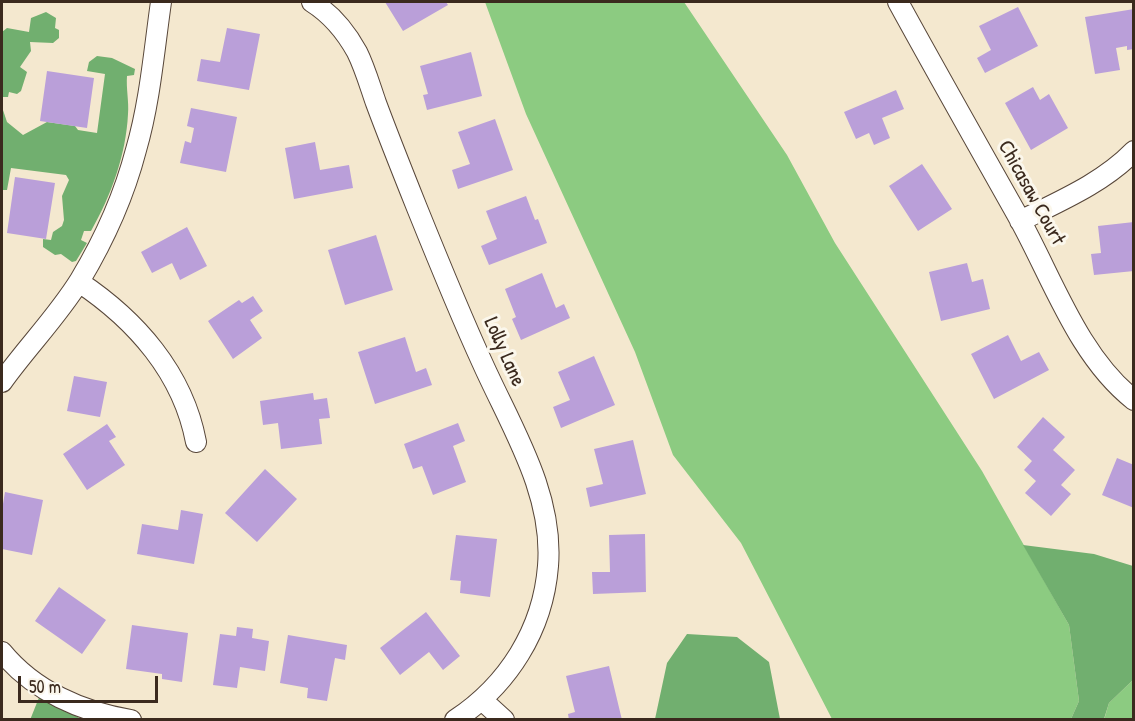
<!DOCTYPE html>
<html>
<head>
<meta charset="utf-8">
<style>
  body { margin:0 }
  #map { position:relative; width:1135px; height:721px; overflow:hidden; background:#f4e8cf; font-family:"Patrick Hand",sans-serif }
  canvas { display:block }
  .frame { position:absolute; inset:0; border:3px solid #3b2a1e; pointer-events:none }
  .scale { position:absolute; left:18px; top:676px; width:140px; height:27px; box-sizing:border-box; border:3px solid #3b2a1e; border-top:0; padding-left:8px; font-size:18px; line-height:21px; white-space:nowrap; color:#3b2a1e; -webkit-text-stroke:4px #fbf7ec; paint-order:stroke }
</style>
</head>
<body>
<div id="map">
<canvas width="1135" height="721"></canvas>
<div class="frame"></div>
<div class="scale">50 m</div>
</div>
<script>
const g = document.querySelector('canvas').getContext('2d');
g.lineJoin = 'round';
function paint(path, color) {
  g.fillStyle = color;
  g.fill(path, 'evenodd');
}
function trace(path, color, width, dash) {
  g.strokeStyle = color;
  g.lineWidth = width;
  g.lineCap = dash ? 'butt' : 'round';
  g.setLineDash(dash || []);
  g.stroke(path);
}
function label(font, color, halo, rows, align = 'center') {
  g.font = font + ' "Patrick Hand",sans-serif';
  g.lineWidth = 6;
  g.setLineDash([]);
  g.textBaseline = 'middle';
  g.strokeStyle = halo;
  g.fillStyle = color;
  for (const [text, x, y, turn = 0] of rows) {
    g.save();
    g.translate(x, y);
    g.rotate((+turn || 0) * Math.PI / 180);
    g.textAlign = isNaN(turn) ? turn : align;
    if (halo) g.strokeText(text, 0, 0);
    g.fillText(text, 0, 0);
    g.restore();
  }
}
const green = new Path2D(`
  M485,2H684L787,155L835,243L982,471L1069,625L1079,701L1071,719H832L741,543L673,455L635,352L526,114Z
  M1133,680V719L1104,720L1109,703Z`);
const forest = new Path2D(`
  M46,12L56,18L55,28L59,30V38L53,43L30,42L31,51L20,67L27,72L21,91L17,94L9,92L8,97H2V32L7,28L29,32L31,18Z
  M97,56L112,58L135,69L134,75L127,76C126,89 129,101 128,114C126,155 111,196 91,231H84L81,240L87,243L76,261L72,262L61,254L55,255L43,247V239L51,240L53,232L62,226L64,220L62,196L69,180L66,175L11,168L7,190H2V107L7,122L23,135L47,122L75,126L78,130L97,133L105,74L87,71L89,62Z
  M1023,545L1094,554L1133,566V680L1109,703L1104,719H1071L1079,701L1069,625Z
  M687,634L737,637L769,662L780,719H655L667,663Z
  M40,695L81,719L30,720Z`);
const building = new Path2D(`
  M385,2H446L448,5L403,31Z
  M1018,7L1038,46L985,73L977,58L991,50L979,26Z
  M1134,9V49L1127,50V46L1116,48L1120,70L1095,74L1085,17Z
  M227,28L260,34L249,90L197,81L201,59L220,62Z
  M471,52L482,96L427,110L423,95L428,94L420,66Z
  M47,71L94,78L87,128L40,121Z
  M1033,87L1040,100L1049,94L1068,128L1031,150L1005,103Z
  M896,90L904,109L882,118L890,138L874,145L869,133L856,139L844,112Z
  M191,108L237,117L226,172L180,163L185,141L191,143L194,128L187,126Z
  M495,119L513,170L458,189L452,170L470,164L458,132Z
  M315,142L320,170L349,165L353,188L294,199L285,148Z
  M922,164L952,209L918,231L889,186Z
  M15,177L55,183L46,239L7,233Z
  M526,196L535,220L538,219L547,243L489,265L481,246L497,239L486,211Z
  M1134,222V271L1094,275L1091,254L1101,253L1098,226Z
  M187,227L207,266L180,280L172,263L152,273L141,252Z
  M376,235L393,290L345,305L328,250Z
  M967,263L972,282L983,279L990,309L941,321L929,272Z
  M542,273L556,308L564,304L570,318L521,340L512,319L516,317L505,289Z
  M253,296L263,311L250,320L262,338L233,359L208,321L239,300L242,303Z
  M1008,335L1021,361L1039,352L1049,370L994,399L971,354Z
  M405,337L416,372L426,368L432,385L375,404L358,352Z
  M594,356L615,405L561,428L553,407L570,400L558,372Z
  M74,376L107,382L100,417L67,411Z
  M313,393L314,400L327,398L330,418L319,419L322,444L281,449L278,423L263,425L260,401Z
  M1043,417L1065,437L1053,450L1075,470L1061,485L1071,494L1051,516L1025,493L1036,481L1024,470L1032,461L1017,447Z
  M458,423L465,441L453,446L466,482L433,495L422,466L413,469L404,444Z
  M107,424L116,437L109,441L125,465L87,490L63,454Z
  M633,440L646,494L590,507L586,488L603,484L594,449Z
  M1117,458L1134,465V508L1102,495Z
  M265,469L297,499L257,542L225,513Z
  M5,492L43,500L32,555L2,549V510Z
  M181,510L203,514L194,564L137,554L142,524L178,530Z
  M645,534L646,592L593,594L592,572H610L609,535Z
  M456,535L497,539L490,597L460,593L461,581L450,580Z
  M59,587L106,620L82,654L35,621Z
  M426,612L460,656L443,670L429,652L400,675L380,648Z
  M132,625L188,633L182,682L162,679V674L126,669Z
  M237,627L253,629L252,638L269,641L265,671L240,667L237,688L213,685L220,634L236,636Z
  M288,635L347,645L345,660L335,658L327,701L307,698L308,688L280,683Z
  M609,666L622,720H569L568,714L575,712L566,676Z`);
const street = new Path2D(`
  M312,2C331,14 346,32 357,52C365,68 370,86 376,103C389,138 403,173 417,208C438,260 459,312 482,362C511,427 554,493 548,566C543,630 508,685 455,720
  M898,2C938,75 979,147 1020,220C1053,280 1079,357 1134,400
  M1020,221C1060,201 1103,183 1134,151
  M79,282C136,320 183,373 196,442
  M2,382C27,347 57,317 80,280C104,240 124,196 136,150C150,102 154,51 161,2
  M2,652C34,691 82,712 131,720
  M482,700L504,720`);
const streetNames = [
  ["Chicasaw Court",1031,193,61],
  ["Lolly Lane",504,352,66]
];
paint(green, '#8ccb81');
paint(forest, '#71af6f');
paint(building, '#ba9fd9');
trace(street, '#574639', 22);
trace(street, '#fff', 20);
label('21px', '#3b2a1e', '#fbf7ec', streetNames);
</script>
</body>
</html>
